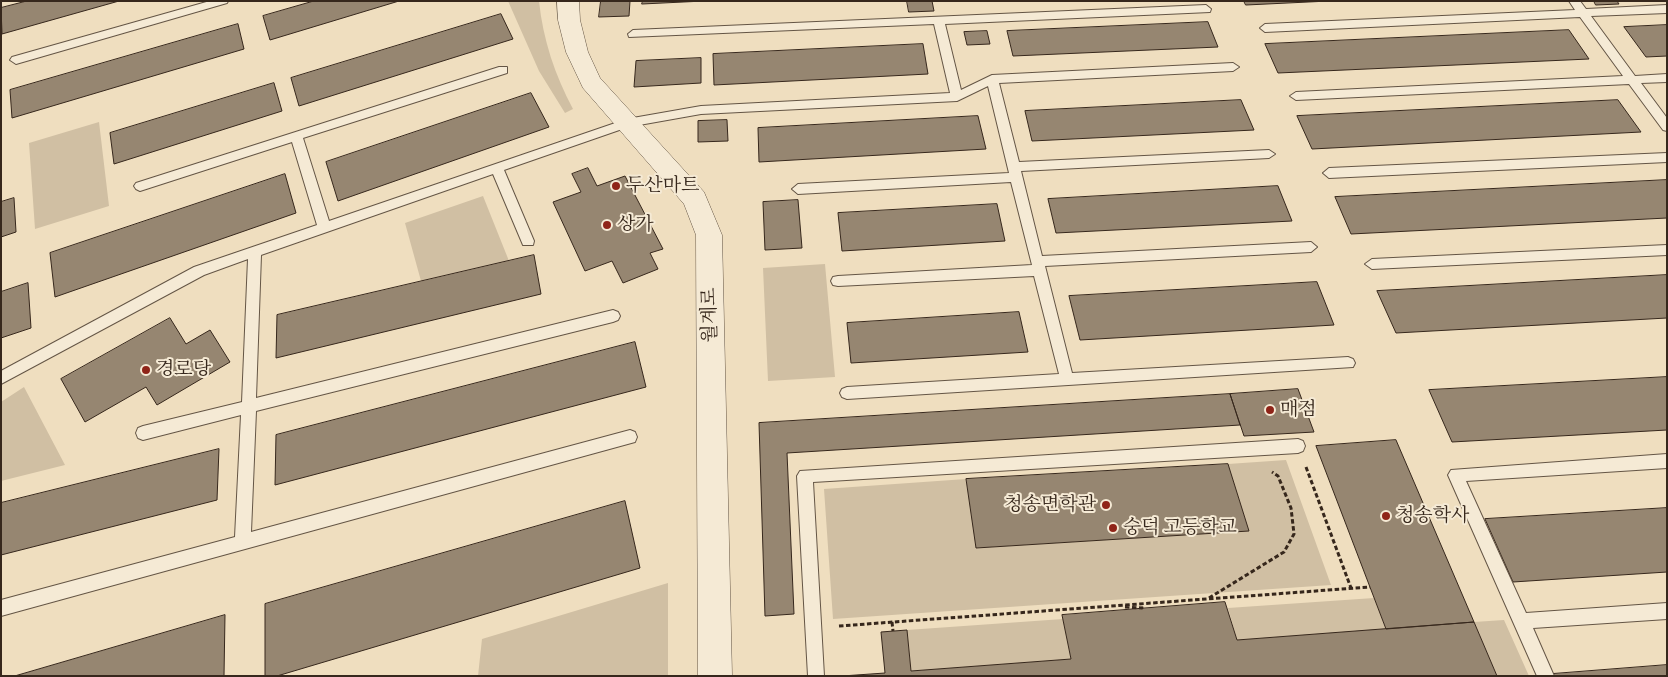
<!DOCTYPE html>
<html>
<head>
<meta charset="utf-8">
<style>
  body { margin:0 }
  #map { position:relative; width:1668px; height:677px; overflow:hidden; background:#efdebf; font-family:"EB Garamond",serif }
  canvas { display:block }
  .frame { position:absolute; inset:0; border:2px solid #36271c; pointer-events:none }
</style>
</head>
<body>
<div id="map">
<canvas width="1668" height="677"></canvas>
<div class="frame"></div>
</div>
<script>
const g = document.querySelector('canvas').getContext('2d');
g.lineJoin = 'round';
function paint(path, color) {
  g.fillStyle = color;
  g.fill(path, 'evenodd');
}
function trace(path, color, width, dash) {
  g.strokeStyle = color;
  g.lineWidth = width;
  g.lineCap = dash ? 'butt' : 'round';
  g.setLineDash(dash || []);
  g.stroke(path);
}
function label(font, color, halo, rows, align = 'center') {
  g.font = font + ' "EB Garamond","Noto Serif KR",serif';
  g.lineWidth = 4;
  g.setLineDash([]);
  g.textBaseline = 'middle';
  g.strokeStyle = halo;
  g.fillStyle = color;
  for (const [text, x, y, turn = 0] of rows) {
    g.save();
    g.translate(x, y);
    g.rotate((+turn || 0) * Math.PI / 180);
    g.textAlign = isNaN(turn) ? turn : align;
    if (halo) g.strokeText(text, 0, 0);
    g.fillText(text, 0, 0);
    g.restore();
  }
}
const green = new Path2D(`
  M508,1H539C543,40 555,75 573,109L565,113L539,71Z
  M99,122L109,206L35,229L29,143Z
  M483,196L509,261L421,281L405,223Z
  M825,264L835,377L768,381L763,268Z
  M24,387L65,465L1,481V402Z
  M1286,460L1331,585L833,619L824,489L966,479L977,548L1249,531L1228,464Z
  M668,583V676H478L482,639Z
  M1374,598L1386,629L1237,640L1228,608Z
  M1063,619L1071,659L911,671L907,630Z
  M1504,620L1529,676H1497L1474,622Z`);
const building = new Path2D(`
  M27,1H119L2,34L1,8Z
  M314,1H399L270,40L263,16Z
  M601,1H630L629,16L599,17Z
  M643,1H704L642,4Z
  M907,1H932L934,11L909,12Z
  M1244,1H1329L1246,5Z
  M1594,1H1617L1619,4L1596,5Z
  M501,14L513,39L299,106L291,78Z
  M1208,22L1218,47L1013,56L1007,31Z
  M238,24L244,49L12,118L10,90Z
  M1667,25V56L1646,57L1624,27Z
  M1569,30L1589,59L1278,73L1265,44Z
  M987,31L990,44L967,45L964,32Z
  M923,44L928,74L714,85L713,54Z
  M701,58V83L634,87L636,61Z
  M274,83L282,111L114,164L110,133Z
  M531,93L549,127L338,201L326,162Z
  M1241,100L1254,130L1032,141L1025,111Z
  M1618,100L1641,132L1312,149L1297,116Z
  M978,116L986,149L759,162L758,128Z
  M727,120L728,141L698,142V121Z
  M588,168L597,186L625,176L663,249L650,253L658,269L623,283L612,261L585,271L553,202L581,192L572,174Z
  M285,174L296,213L55,297L50,253Z
  M1667,180V218L1351,234L1335,197Z
  M1278,186L1292,221L1056,233L1048,199Z
  M14,198L16,232L1,237V202Z
  M798,200L802,248L765,250L763,202Z
  M997,204L1005,241L842,251L838,213Z
  M534,255L541,294L276,358L277,315Z
  M1667,275V318L1396,333L1377,291Z
  M1317,282L1334,325L1080,340L1069,296Z
  M28,283L31,328L1,338V292Z
  M1019,312L1028,352L851,363L847,323Z
  M170,318L186,344L210,330L230,362L157,405L146,387L85,422L61,379Z
  M635,342L646,387L275,485L276,435Z
  M1667,377V430L1452,442L1429,390Z
  M1298,389L1314,432L1244,436L1230,394Z
  M1230,394L1240,425L787,453L794,614L765,616L759,423Z
  M1396,440L1474,622L1386,629L1316,446Z
  M219,449L217,500L1,555V503Z
  M1228,464L1249,531L976,548L966,479Z
  M625,501L640,568L277,676H265V604Z
  M1667,508V572L1513,582L1485,519Z
  M1225,602L1237,640L1474,622L1497,676H842L885,673L881,632L907,630L911,671L1071,659L1062,615Z
  M225,615L224,676H15Z
  M1667,665V676H1553L1552,674Z`);
const path = new Path2D(`
  M1306,467L1351,588
  M1209,598L1284,552L1294,534L1291,508L1278,476L1272,472
  M1125,607L1142,608L1141,604
  M892,622L893,631
  M839,626L1370,587`);
const service = new Path2D(`
  M210,1H228L227,3L16,64L10,60L12,57Z
  M1569,1H1580L1586,9L1667,5V13L1591,16L1635,76L1667,74V82L1641,83L1667,118V131L1663,130L1629,84L1296,100L1290,96L1296,92L1623,76L1580,17L1265,32L1260,28L1265,24L1575,10Z
  M1206,5L1211,9L1210,12L945,24L961,90L992,75L1233,63L1239,67L1233,71L999,83L1019,162L1269,150L1275,154L1269,158L1021,171L1042,256L1311,242L1317,247L1311,252L1045,266L1072,373L1348,357L1353,359L1355,363L1353,367L847,399L842,397L840,393L842,389L847,387L1059,374L1034,276L838,286L833,285L831,281L833,277L838,276L1032,265L1011,182L798,194L792,189L798,184L1009,173L988,86L957,101L701,114L628,127L504,170L534,241L533,245H523L493,174L261,255L256,398L613,310L618,312L620,316L618,320L613,322L256,411L251,532L630,430L635,432L637,437L635,442L1,616V600L235,537L241,415L143,440L138,438L136,433L138,428L143,426L242,402L248,259L204,275L1,384V371L194,267L317,225L292,142L140,191L136,189L134,186L136,183L499,67H507V73L303,138L329,221L627,119L701,106L950,93L934,24L629,37L628,34L633,30Z
  M1667,153V162L1329,178L1323,173L1329,168Z
  M1667,245V255L1372,269L1365,264L1372,259Z
  M1298,439L1303,441L1305,446L1303,451L1298,453L813,482L824,676H808L797,476L800,471Z
  M1667,454V468L1466,481L1526,613L1667,603V619L1533,628L1554,676H1537L1448,475L1451,470Z`);
const minor = new Path2D(`
  M557,1H579L580,20L588,52L600,78L704,192L722,235L732,676H698L696,235L684,204L583,88L566,52L558,20Z`);
const markers = [
  [616,186,5,"#8f2418"],
  [607,225,5,"#8f2418"],
  [146,370,5,"#8f2418"],
  [1270,410,5,"#8f2418"],
  [1106,505,5,"#8f2418"],
  [1386,516,5,"#8f2418"],
  [1113,528,5,"#8f2418"]
];
const poiNames = [
  ["두산마트",626,186],
  ["상가",617,225],
  ["경로당",156,370],
  ["매점",1280,410],
  ["청송면학관",1096,505,"right"],
  ["청송학사",1396,516],
  ["숭덕 고등학교",1123,528]
];
const streetNames = [
  ["월계로",710,315,-91]
];
paint(green, '#d0bfa3');
paint(building, '#968671');
trace(building, '#36271c', 1);
trace(service, '#645545', 2);
trace(minor, '#645545', 1);
trace(path, '#36271c', 3, [4.5, 2.5]);
paint(service, '#f5ead5');
paint(minor, '#f5ead5');
for (const [x, y, r, color] of markers) {
  const dot = new Path2D();
  dot.arc(x, y, r, 0, 2 * Math.PI);
  g.fillStyle = color;
  g.fill(dot);
  trace(dot, '#f5ead5', 2);
}
label('19px', '#36271c', '#f5ead5', poiNames, 'left');
label('19px', '#36271c', '#f5ead5', streetNames);
</script>
</body>
</html>
